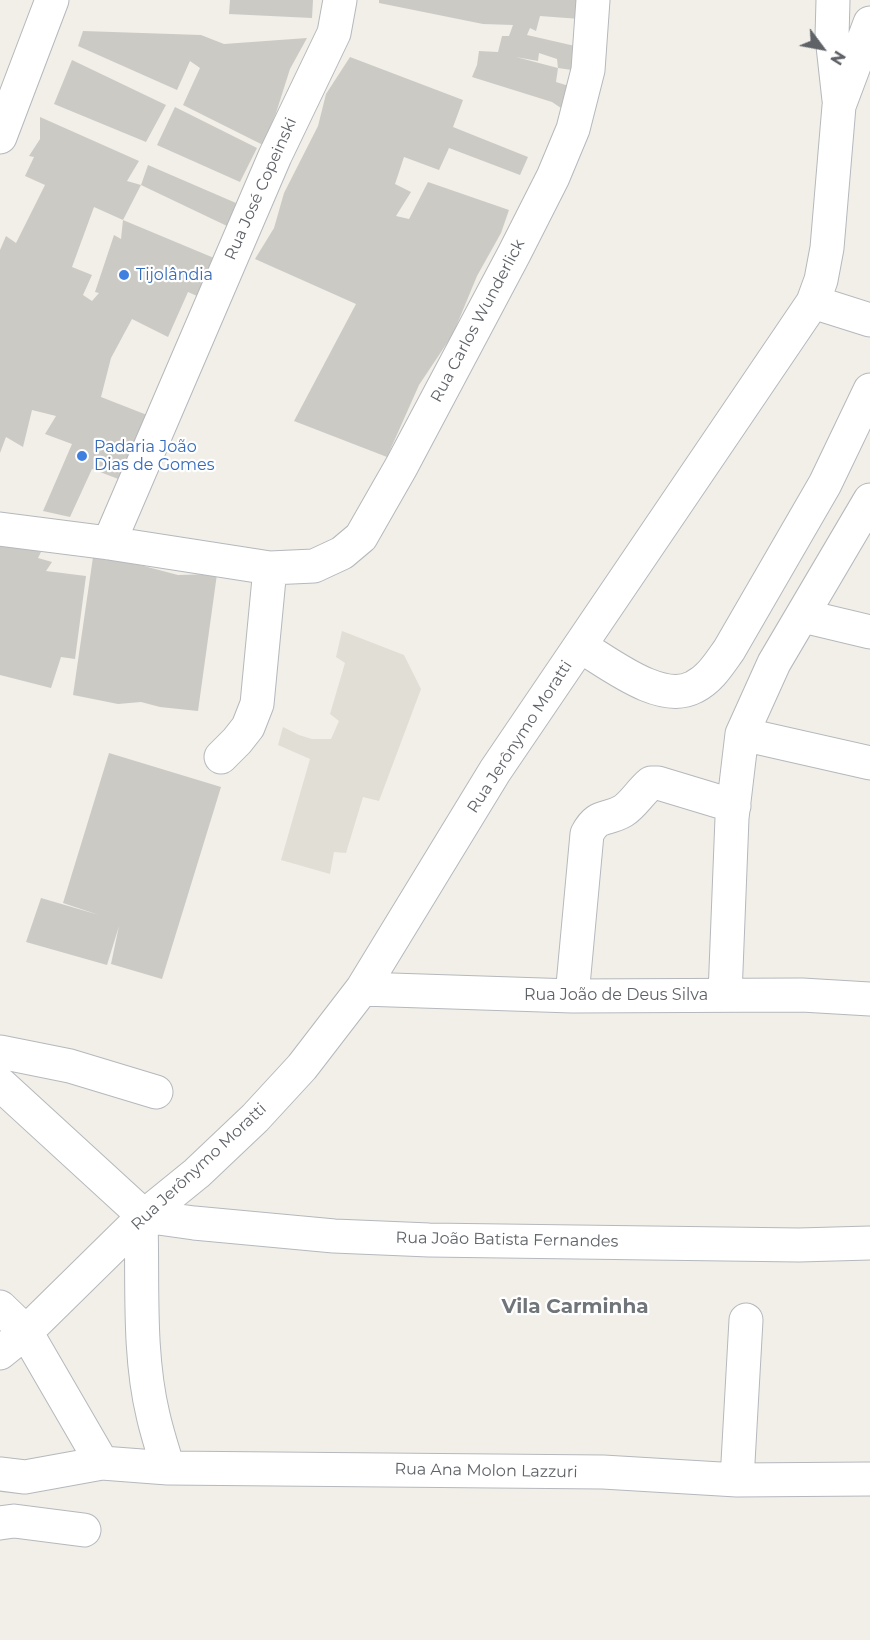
<!DOCTYPE html>
<html>
<head>
<meta charset="utf-8">
<style>
  body { margin:0 }
  #map { position:relative; width:870px; height:1640px; overflow:hidden; background:#f1efe8; font-family:Montserrat,sans-serif }
  canvas { display:block }
  .north { position:absolute; left:792px; top:18px; width:60px; height:60px; -webkit-text-stroke:4px #fff; paint-order:stroke; rotate:122deg; font-size:16px; font-weight:700; line-height:24px; text-align:center; color:#5f6368 }
  .north::after { content:''; display:block; margin:auto; width:21px; height:27px; background:#5f6368; clip-path:polygon(50% 0,100% 100%,50% 72%,0 100%) }
</style>
</head>
<body>
<div id="map">
<canvas width="870" height="1640"></canvas>
<div class="north">N</div>
</div>
<script>
const g = document.querySelector('canvas').getContext('2d');
g.lineJoin = 'round';
function paint(path, color) {
  g.fillStyle = color;
  g.fill(path, 'evenodd');
}
function trace(path, color, width, dash) {
  g.strokeStyle = color;
  g.lineWidth = width;
  g.lineCap = dash ? 'butt' : 'round';
  g.setLineDash(dash || []);
  g.stroke(path);
}
function label(font, color, halo, rows, align = 'center') {
  g.font = font + ' Montserrat,sans-serif';
  g.lineWidth = 4.5;
  g.setLineDash([]);
  g.textBaseline = 'middle';
  g.strokeStyle = halo;
  g.fillStyle = color;
  for (const [text, x, y, turn = 0] of rows) {
    g.save();
    g.translate(x, y);
    g.rotate((+turn || 0) * Math.PI / 180);
    g.textAlign = isNaN(turn) ? turn : align;
    if (halo) g.strokeText(text, 0, 0);
    g.fillText(text, 0, 0);
    g.restore();
  }
}
const education = new Path2D(`
  M342,631L404,655L421,689L379,801L363,797L346,853L334,852L330,874L281,860L310,759L278,745L283,727L299,735L312,739H331L339,721L330,714L345,663L336,657Z`);
const building = new Path2D(`
  M230,0H313L312,18L229,14Z
  M379,0H580V19L540,16L536,31L530,28L527,35L575,46L572,70L558,68L556,82L569,86L564,110L552,102L472,77L477,65L479,51L498,52L502,36H509L513,25L483,24L379,3ZM539,53L557,59L558,68L516,57L538,61Z
  M83,31L201,35L224,44L307,38L290,69L276,113L263,145L183,105L200,68L190,61L177,90L78,46Z
  M350,57L463,100L453,127L528,157L520,175L449,148L439,170L404,157L395,184L411,192L396,216L409,219L428,182L509,210L501,233L477,276L453,334L419,385L387,457L294,421L356,304L255,259L274,228L284,193L318,126L326,94Z
  M72,60L166,105L146,142L54,104Z
  M175,107L257,148L240,182L157,145Z
  M40,117L139,161L127,181L141,185L123,220L94,207L72,267L92,275L83,295L92,301L99,293L95,292L114,235L121,239L123,220L214,258L197,296L188,292L168,337L132,319L111,358L101,397L147,415L121,480L92,469L70,517L43,511L72,444L45,434L56,416L32,410L23,447L6,437L0,453V250L6,236L16,243L45,185L25,176L34,157L29,156L40,139Z
  M148,165L236,203L227,226L141,185Z
  M0,543H14L41,552L38,558L52,562L46,571L86,576L75,659L61,657L51,688L0,675Z
  M93,557L140,565L178,575L217,574L198,711L160,707L141,702L118,704L73,695Z
  M109,753L221,787L162,979L111,964L119,926L107,965L26,942L41,898L99,915L63,903Z`);
const minor = new Path2D(`
  M833,0L832,37L839,100
  M0,137L52,0
  M813,302L870,320
  M0,529L109,543L270,568L314,566L342,553L361,537L401,467L514,254L553,177L573,129L588,70L593,0
  M109,543L275,156L334,33L340,0
  M803,616L870,632
  M580,646C609,663 661,705 694,687C710,679 719,664 729,650L825,484L870,390
  M742,734L870,763
  M221,757L237,741L248,727L257,704L270,568
  M362,989L572,996L802,995L870,999
  M725,995L732,818L742,734L774,663L870,500
  M572,996L587,834C598,813 606,821 623,811C633,805 641,791 651,783H658L734,806
  M0,1052L70,1066L156,1092
  M0,1084L144,1216
  M144,1216L194,1223L334,1236L429,1240L799,1245L870,1243
  M141,1220C143,1284 138,1352 153,1415C157,1433 163,1451 168,1468
  M0,1307L26,1332L102,1463
  M0,1353L26,1332L144,1216L197,1173L255,1118L302,1067L362,989L495,771L813,302L821,280L827,248L839,106L870,23
  M0,1474L25,1477L102,1463L168,1468L603,1472L737,1480L870,1479
  M737,1480L746,1320
  M0,1523L14,1521L84,1530`);
const markers = [
  [124,275,6,"#3f7fe0"],
  [82,456,6,"#3f7fe0"]
];
const streetNames = [
  ["Rua José Copeinski",261,189,-66],
  ["Rua Carlos Wunderlick",478,321,-62],
  ["Rua Jerônymo Moratti",520,737,-57],
  ["Rua João de Deus Silva",616,995],
  ["Rua Jerônymo Moratti",199,1167,-43],
  ["Rua João Batista Fernandes",507,1240,1],
  ["Rua Ana Molon Lazzuri",486,1471,1]
];
const shopNames = [
  ["Tijolândia",136,275],
  ["Padaria João",94,447],
  ["Dias de Gomes",94,465]
];
const quarterNames = [
  ["Vila Carminha",575,1307]
];
paint(education, '#e1ded6');
paint(building, '#cccac5');
trace(minor, '#b5b8bc', 35);
trace(minor, '#fff', 33);
for (const [x, y, r, color] of markers) {
  const dot = new Path2D();
  dot.arc(x, y, r, 0, 2 * Math.PI);
  g.fillStyle = color;
  g.fill(dot);
  trace(dot, '#fff', 2);
}
label('16px', '#5f6368', '#fff', streetNames);
label('16px', '#366cbe', '#fff', shopNames, 'left');
label('bold 20px', '#70757a', '#fff', quarterNames);
</script>
</body>
</html>
